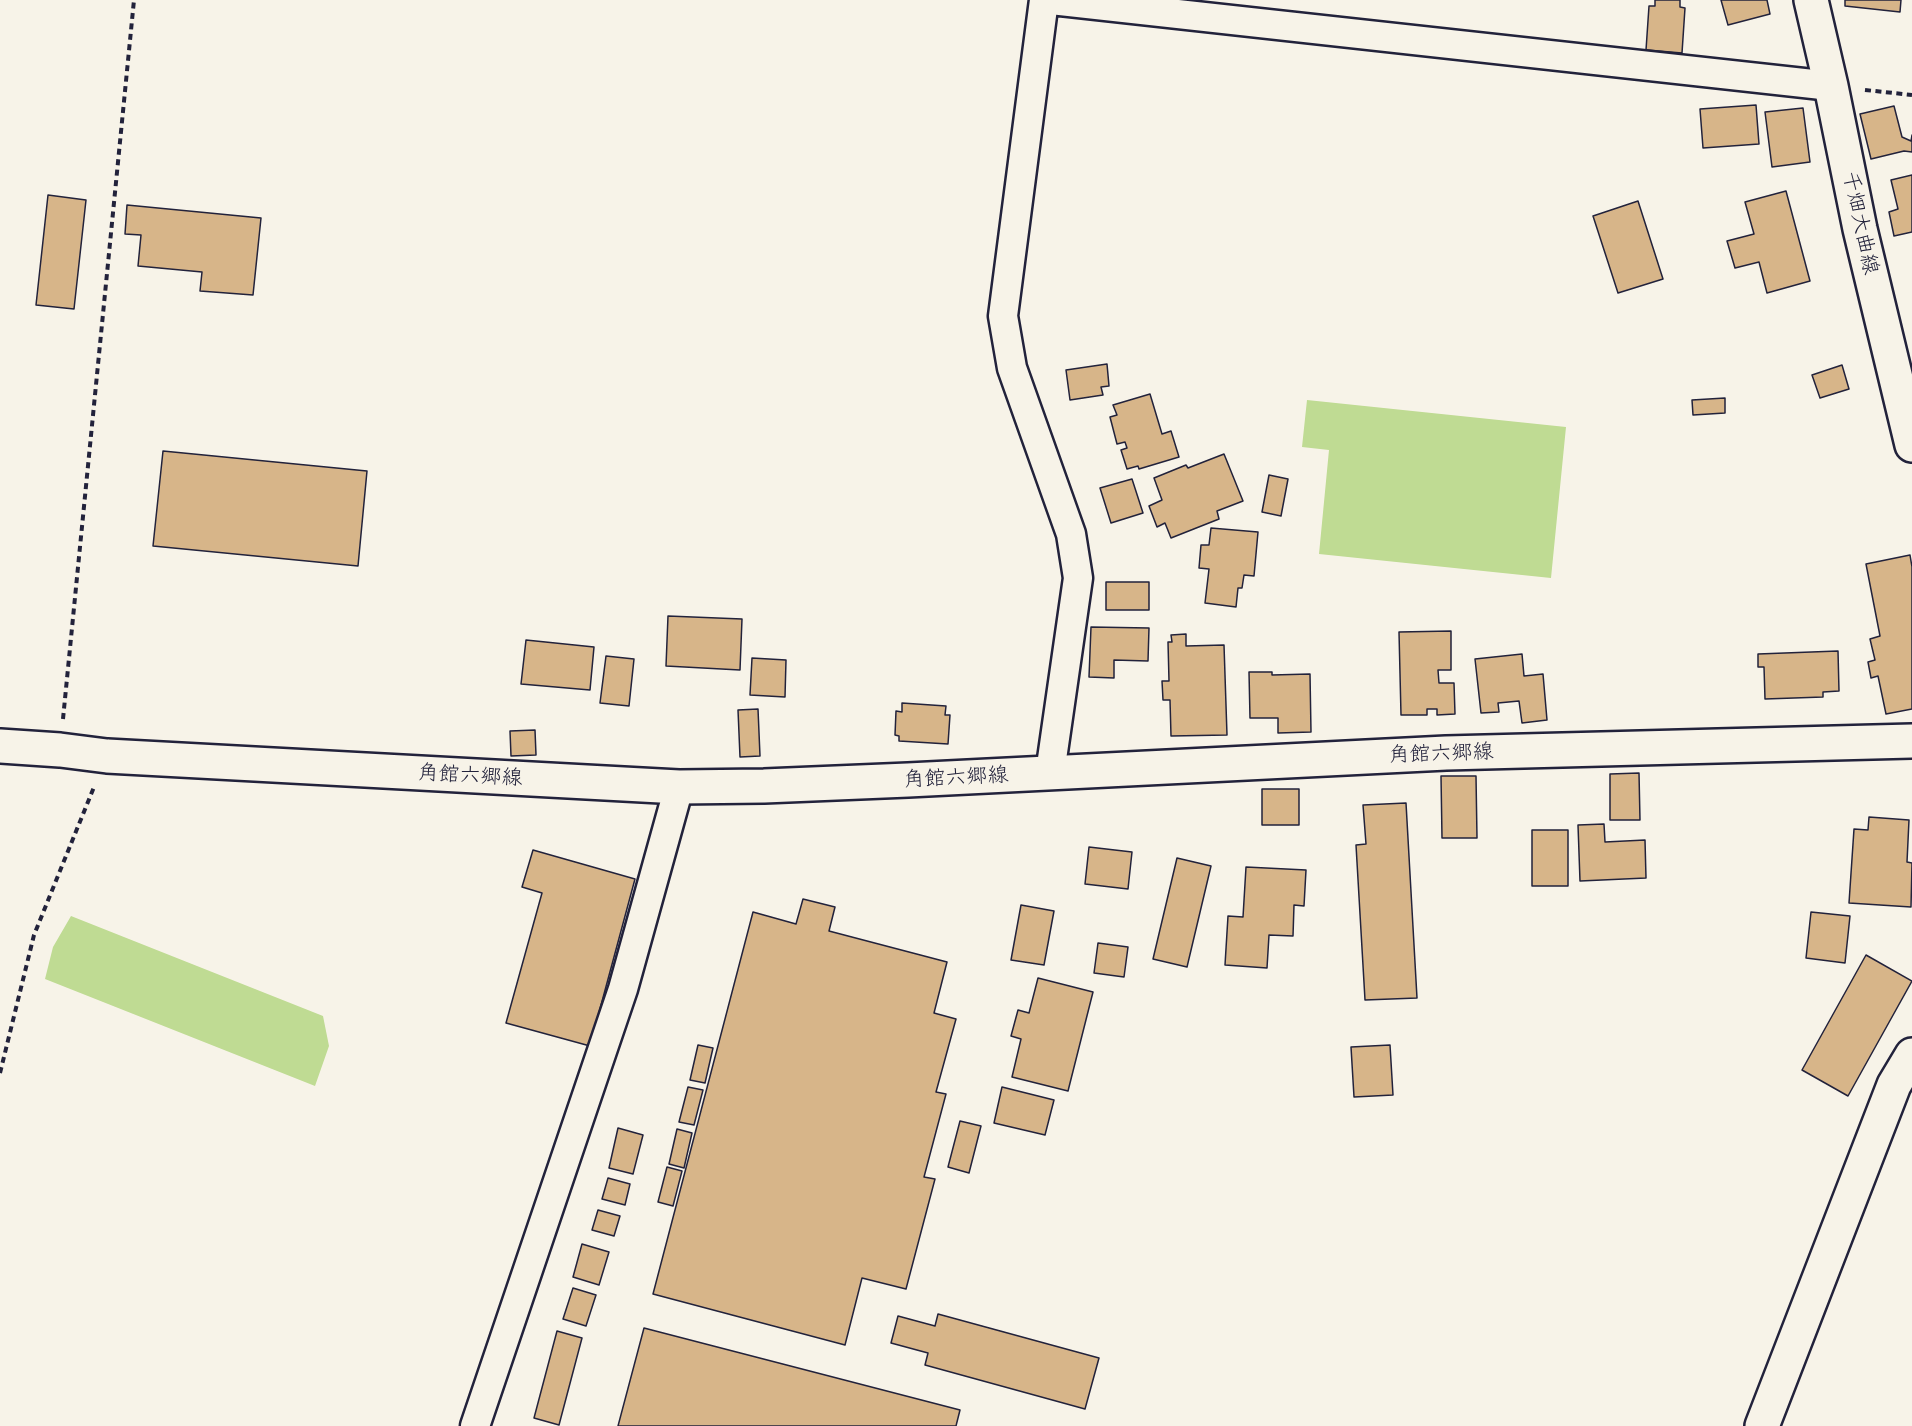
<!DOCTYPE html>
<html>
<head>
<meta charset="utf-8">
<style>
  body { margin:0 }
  canvas { display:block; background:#f7f3e8 }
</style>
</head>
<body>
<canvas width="1912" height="1426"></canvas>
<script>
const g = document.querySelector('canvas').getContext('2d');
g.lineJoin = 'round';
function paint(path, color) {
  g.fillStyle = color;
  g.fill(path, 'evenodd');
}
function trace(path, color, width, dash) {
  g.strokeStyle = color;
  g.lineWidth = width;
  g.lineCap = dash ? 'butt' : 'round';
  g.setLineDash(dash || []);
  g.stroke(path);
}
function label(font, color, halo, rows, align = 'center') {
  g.font = font + ' "Patrick Hand","Klee One",sans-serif';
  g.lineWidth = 4.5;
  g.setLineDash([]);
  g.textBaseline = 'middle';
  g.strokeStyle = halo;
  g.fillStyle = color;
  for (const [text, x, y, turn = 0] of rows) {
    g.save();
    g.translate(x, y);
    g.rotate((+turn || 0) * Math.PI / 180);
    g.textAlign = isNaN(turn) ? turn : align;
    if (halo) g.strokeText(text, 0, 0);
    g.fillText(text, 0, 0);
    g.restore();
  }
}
const green = new Path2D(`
  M1307,400L1566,427L1551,578L1319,554L1329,450L1302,447Z
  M71,916L323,1016L329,1046L315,1086L45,979L53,947Z`);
const building = new Path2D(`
  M1655,0H1680V7L1685,8L1682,53L1646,50L1649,6H1655Z
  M1721,0H1767L1770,14L1728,25Z
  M1845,0H1901L1900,12L1845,6Z
  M1756,105L1759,144L1703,148L1700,109Z
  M1894,106L1902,137L1911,141L1912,135V152L1904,151L1871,159L1860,114Z
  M1803,108L1810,162L1772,167L1765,112Z
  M1912,175V232L1894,236L1889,212L1898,209L1891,180Z
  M1786,191L1810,281L1767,293L1759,262L1735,268L1727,241L1754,234L1745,202Z
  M48,195L86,200L74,309L36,305Z
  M1638,201L1663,279L1618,293L1593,216Z
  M127,205L261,218L253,295L200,291L202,272L138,266L141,235L125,234Z
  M1107,364L1109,386L1101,387L1103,395L1070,400L1066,370Z
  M1842,365L1849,389L1820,398L1812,375Z
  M1150,394L1162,434L1171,431L1179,457L1139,469L1138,466L1127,469L1121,450L1127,448L1125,442L1117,444L1110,417L1117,415L1113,405Z
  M1725,398V413L1693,415L1692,400Z
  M163,451L367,471L358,566L153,546Z
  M1224,454L1243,501L1217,511L1219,519L1171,538L1165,523L1157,527L1149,506L1162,500L1154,478L1186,465L1188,468Z
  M1269,475L1288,479L1281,516L1262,512Z
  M1132,479L1143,513L1111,523L1100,488Z
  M1211,528L1258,532L1254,576L1244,575L1242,588H1238L1236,607L1205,603L1209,569L1199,568L1201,545H1209Z
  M1910,555L1912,567V709L1886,714L1878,676L1871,678L1868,662L1875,660L1870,639L1880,636L1866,564Z
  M1106,582H1149V610H1106Z
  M668,616L742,619L740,670L666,666Z
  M1091,627L1149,628L1148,661L1114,660V678L1089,677Z
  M1451,631V670H1438L1439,683H1454L1455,714L1437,715V709H1427V715H1401L1399,632Z
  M1186,634V646L1224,645L1227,735L1171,736L1170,700H1163L1162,681H1169L1168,642H1172L1171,635Z
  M526,640L594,647L590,690L521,684Z
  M1838,651L1839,691L1823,692V697L1765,699L1764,667H1758V654Z
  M1522,654L1524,676L1543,674L1547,720L1522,723L1519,701L1498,703L1499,712L1481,713L1475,659Z
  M606,656L634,659L629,706L600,703Z
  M752,658L786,660L785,697L750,695Z
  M1249,672H1272V675L1310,674L1311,732L1278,733V718H1250Z
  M902,703L946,706L945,715H950L948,744L899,741V736L895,735L896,711L902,712Z
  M758,709L760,756L740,757L738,710Z
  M535,730L536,755L511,756L510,731Z
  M1639,773L1640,820H1610V774Z
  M1441,776H1476L1477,838H1442Z
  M1262,789H1299V825H1262Z
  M1406,803L1417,998L1365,1000L1356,845L1366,844L1363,805Z
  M1869,817L1909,820L1907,862L1912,863L1911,907L1849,903L1854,829L1868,830Z
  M1604,824L1605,842L1645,840L1646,878L1580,881L1578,825Z
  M1532,830H1568V886H1532Z
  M1089,847L1132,852L1128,889L1085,884Z
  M533,850L635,879L590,1046L506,1023L542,893L522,887Z
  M1177,858L1211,866L1187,967L1153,959Z
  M1246,867L1306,870L1304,906L1294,905L1293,936L1269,935L1267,968L1225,965L1228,916L1243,917Z
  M803,899L835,907L829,931L947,962L934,1013L956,1019L936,1092L946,1094L924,1177L935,1179L906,1289L862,1278L845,1345L653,1294L753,912L796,924Z
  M1021,905L1054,911L1044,965L1011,960Z
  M1811,912L1850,916L1845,963L1806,958Z
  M1098,943L1128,947L1124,977L1094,973Z
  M1866,955L1912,981L1848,1096L1802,1070Z
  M1038,978L1093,992L1068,1091L1012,1077L1021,1039L1011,1036L1018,1010L1029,1013Z
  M698,1045L713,1048L705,1083L690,1080Z
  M1390,1045L1393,1095L1354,1097L1351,1047Z
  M688,1087L703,1090L694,1125L679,1122Z
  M1002,1087L1054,1100L1045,1135L994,1123Z
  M960,1121L981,1126L969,1173L948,1167Z
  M618,1128L643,1135L633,1174L609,1168Z
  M677,1129L692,1133L684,1168L669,1164Z
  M667,1167L682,1171L673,1206L658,1202Z
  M608,1178L630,1184L625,1205L602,1199Z
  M598,1210L620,1216L614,1236L592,1230Z
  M582,1244L609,1252L599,1285L573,1277Z
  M573,1288L596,1295L586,1326L563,1319Z
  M938,1314L1099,1358L1085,1409L925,1365L928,1353L891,1343L898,1316L935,1326Z
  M644,1328L960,1410L956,1426H618Z
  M557,1331L582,1338L559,1425L534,1418Z`);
const path = new Path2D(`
  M1865,90L1912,95
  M63,719L134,0
  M0,1073L34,935L94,787`);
const minor = new Path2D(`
  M1044,0L1003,316L1012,368L1071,534L1078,578L1050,773
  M1051,0L1831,86
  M475,1426L623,989L679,787`);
const tertiary = new Path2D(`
  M1762,1426L1894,1085L1912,1055`);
const secondary = new Path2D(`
  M1811,0L1831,86L1860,229L1912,445`);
const primary = new Path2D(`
  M0,746L60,750L107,756L679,787L764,786L908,780L1446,753L1912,741`);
const streetNames = [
  ["千畑大曲線",1860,223,78],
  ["角館六郷線",1441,754,-2],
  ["角館六郷線",470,776,3],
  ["角館六郷線",956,778,-3]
];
paint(green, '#bfdb93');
paint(building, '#d7b589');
trace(building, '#22223b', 1.5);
trace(minor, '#22223b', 33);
trace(tertiary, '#22223b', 38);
trace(secondary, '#22223b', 38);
trace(primary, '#22223b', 38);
trace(path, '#22223b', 4, [6, 4.5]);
trace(minor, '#f7f3e8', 28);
trace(tertiary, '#f7f3e8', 33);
trace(secondary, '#f7f3e8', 33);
trace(primary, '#f7f3e8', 33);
label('21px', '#22223b', '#f7f3e8', streetNames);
</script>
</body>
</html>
